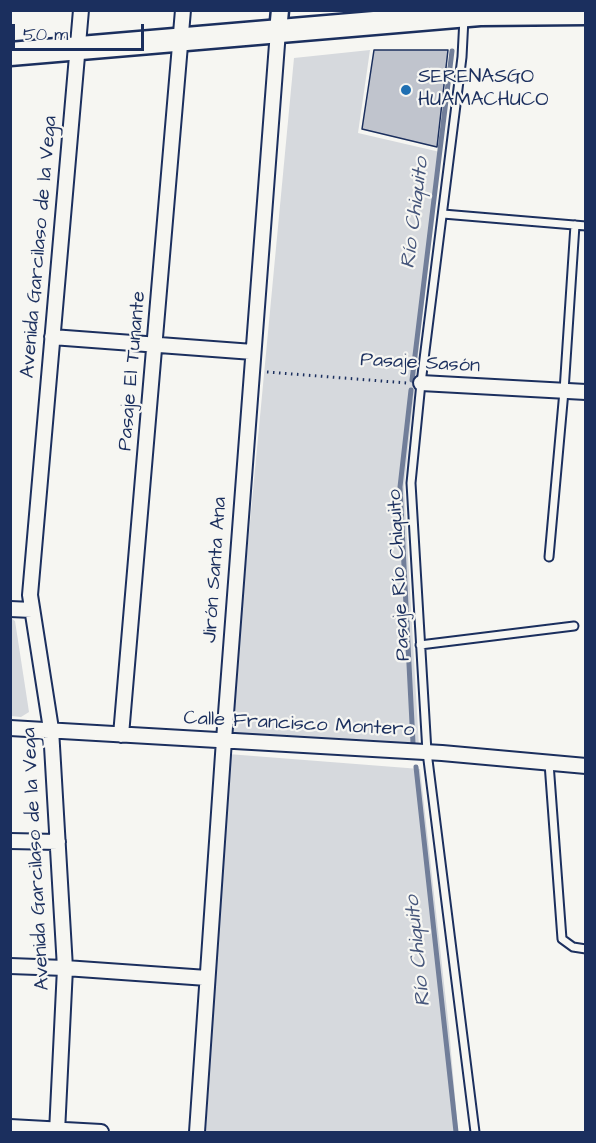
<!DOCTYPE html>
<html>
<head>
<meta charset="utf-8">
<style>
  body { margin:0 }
  #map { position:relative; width:596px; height:1143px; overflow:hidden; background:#f6f6f2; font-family:"Architects Daughter",sans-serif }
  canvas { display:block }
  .frame { position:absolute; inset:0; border:12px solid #1b2f5e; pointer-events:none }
  .scale { position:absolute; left:12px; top:24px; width:132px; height:27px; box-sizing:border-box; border:3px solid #1b2f5e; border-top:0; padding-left:8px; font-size:18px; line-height:21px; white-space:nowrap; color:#1b2f5e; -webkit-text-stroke:4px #f6f6f2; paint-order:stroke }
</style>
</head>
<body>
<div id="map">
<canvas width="596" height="1143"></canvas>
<div class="frame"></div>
<div class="scale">50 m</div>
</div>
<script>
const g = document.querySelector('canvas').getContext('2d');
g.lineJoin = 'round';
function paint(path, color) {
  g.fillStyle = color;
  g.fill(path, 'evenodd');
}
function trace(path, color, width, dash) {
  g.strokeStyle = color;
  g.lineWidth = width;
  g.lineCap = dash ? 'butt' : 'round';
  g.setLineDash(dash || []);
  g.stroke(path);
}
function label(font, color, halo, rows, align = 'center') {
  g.font = font + ' "Architects Daughter",sans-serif';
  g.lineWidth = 4.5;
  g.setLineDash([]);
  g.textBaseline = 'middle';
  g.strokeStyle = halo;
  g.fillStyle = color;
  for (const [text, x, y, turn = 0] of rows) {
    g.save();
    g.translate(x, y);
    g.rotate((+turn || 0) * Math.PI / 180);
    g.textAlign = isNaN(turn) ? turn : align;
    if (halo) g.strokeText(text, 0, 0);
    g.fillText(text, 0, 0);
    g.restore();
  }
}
const green = new Path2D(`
  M370,50L358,133L440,152L404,486L419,747L230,733L294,58Z
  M11,618L15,621L29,712L21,717L11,716Z
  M228,754L420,769L449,1028L458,1132H206Z`);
const stream = new Path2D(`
  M412,380L452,51
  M411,390L400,487L413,743
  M416,767L456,1132`);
const building = new Path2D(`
  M374,50H448L437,147L362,129Z`);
const path = new Path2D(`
  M267,372L407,383`);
const service = new Path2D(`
  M464,18L462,57L421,383L411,483L427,752L475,1132
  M443,214L586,226
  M549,557L564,391L575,225
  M420,645L574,626
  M549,763L562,939L573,947L586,949`);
const minor = new Path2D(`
  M52,337L253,352
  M421,383L586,392
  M10,609L32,610
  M10,728L442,753L586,766
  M121,735L183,10
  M10,841L58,842
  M10,966L65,968L207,978
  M10,1127L101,1132
  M57,1132L65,968L51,729L30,595L81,10
  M197,1132L224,740L278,31`);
const tertiary = new Path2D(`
  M278,31L280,10`);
const trunk = new Path2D(`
  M10,54L480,14L586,13`);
const markers = [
  [406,90,6,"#1f6fb2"]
];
const poiNames = [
  ["SERENASGO",418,78],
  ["HUAMACHUCO",418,101]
];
const streetNames = [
  ["Avenida Garcilaso de la Vega",40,247,-85],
  ["Pasaje Sasón",420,364,3],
  ["Pasaje El Tunante",133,371,-85],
  ["Jirón Santa Ana",216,570,-86],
  ["Pasaje Río Chiquito",400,575,-93],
  ["Calle Francisco Montero",299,725,3],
  ["Avenida Garcilaso de la Vega",37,859,-93]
];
const waterNames = [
  ["Río Chiquito",416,213,-83],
  ["Río Chiquito",419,951,-96]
];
paint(green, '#d6d9dd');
trace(stream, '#717e99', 5);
paint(building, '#c0c4cd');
trace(building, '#1b2f5e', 1.5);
trace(service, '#1b2f5e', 11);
trace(minor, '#1b2f5e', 18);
trace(tertiary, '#1b2f5e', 21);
trace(trunk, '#1b2f5e', 27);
trace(path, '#1b2f5e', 3, [1.5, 4.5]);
trace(service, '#f6f6f2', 7);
trace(minor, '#f6f6f2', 14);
trace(tertiary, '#f6f6f2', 16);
trace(trunk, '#f6f6f2', 22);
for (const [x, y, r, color] of markers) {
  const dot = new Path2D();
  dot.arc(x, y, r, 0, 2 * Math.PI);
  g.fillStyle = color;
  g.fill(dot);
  trace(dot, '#f6f6f2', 2);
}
label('20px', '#1b2f5e', '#f6f6f2', poiNames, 'left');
label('20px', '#1b2f5e', '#f6f6f2', streetNames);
label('italic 21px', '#46567b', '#f6f6f2', waterNames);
</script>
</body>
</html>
